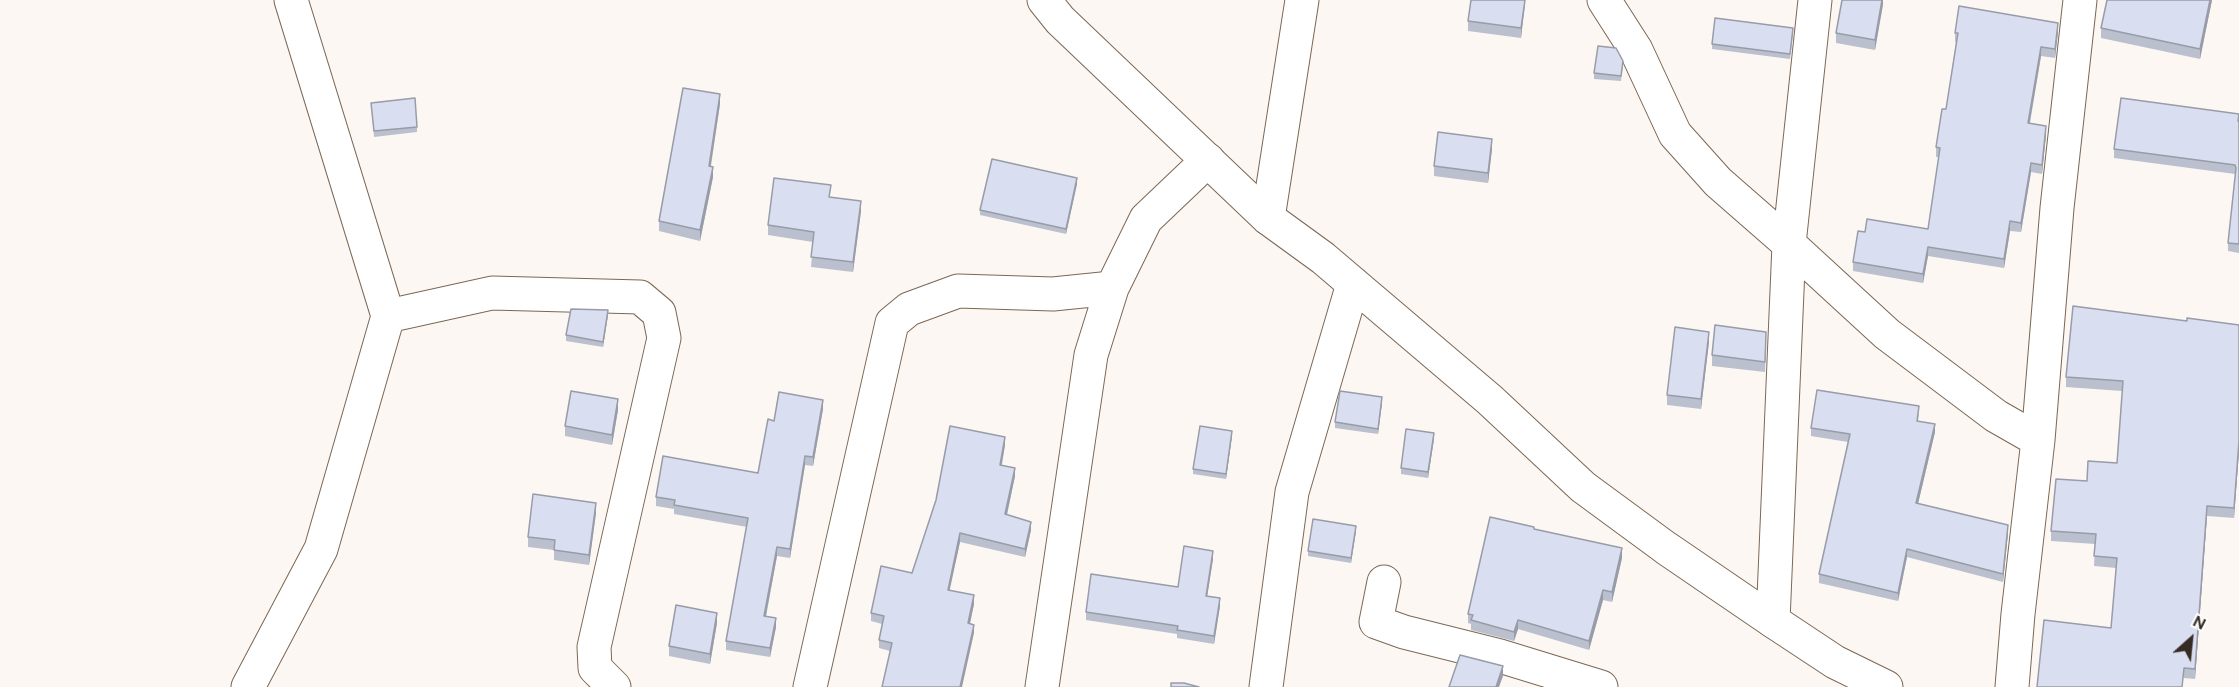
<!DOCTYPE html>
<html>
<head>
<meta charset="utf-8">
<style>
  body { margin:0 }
  #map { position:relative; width:2239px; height:687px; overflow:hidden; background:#fcf7f3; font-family:"DM Sans",sans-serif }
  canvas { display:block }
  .north { position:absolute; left:2161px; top:609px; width:60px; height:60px; -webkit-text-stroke:4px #fff; paint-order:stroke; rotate:27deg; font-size:16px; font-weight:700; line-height:24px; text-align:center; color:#362c24 }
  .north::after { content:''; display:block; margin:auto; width:21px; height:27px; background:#362c24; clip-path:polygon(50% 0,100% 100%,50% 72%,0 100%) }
</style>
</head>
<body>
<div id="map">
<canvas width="2239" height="687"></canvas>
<div class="north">N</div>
</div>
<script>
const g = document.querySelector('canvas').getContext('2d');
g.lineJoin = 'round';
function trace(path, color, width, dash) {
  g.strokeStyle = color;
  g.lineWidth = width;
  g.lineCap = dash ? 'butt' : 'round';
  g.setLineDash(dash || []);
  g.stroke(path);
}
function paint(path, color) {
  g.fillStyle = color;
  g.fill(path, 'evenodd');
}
const minor = new Path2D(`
  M1604,0L1636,50L1675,134L1718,182L1789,244L1887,334L1996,416L2038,440
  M1268,218L1302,0
  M388,316L492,293L640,297L659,313L664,338L594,647L595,668L614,687
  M1384,582L1376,622L1404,632L1500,656L1601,687
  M1773,621L1789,244L1815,0
  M248,687L321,549L388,316L291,0
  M810,687L892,323L909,309L958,291L1053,294L1112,288
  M1042,687L1091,355L1112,288L1146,219L1208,160
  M1266,687L1292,492L1353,284
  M2012,687L2018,614L2038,440L2057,208L2080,0`);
const tertiary = new Path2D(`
  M1044,0L1060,20L1268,218L1323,258L1490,400L1583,487L1666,548L1773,621L1835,662L1886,687`);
const wall = new Path2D(`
  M1525,0L1521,38L1468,31V21Z
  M1883,0L1875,50L1836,43V33Z
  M2212,0L2200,59L2101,38V28Z
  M2058,32L2055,58L2041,56L2030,123L2046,135L2042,174L2031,172L2021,232L2010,231L2004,268L1928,256L1923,283L1853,271V262L1865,232L1928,229L1939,157H1936V147L1946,109L1956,42H1955V33Z
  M1793,33L1790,59L1712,49V44Z
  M1623,66L1621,81L1594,79V73Z
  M371,103L417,127V132L374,137Z
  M720,104L711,166L713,177L700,241L659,231V221Z
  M2239,114V253L2228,251V243L2236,175L2235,174L2114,158V149Z
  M1492,149L1488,183L1434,176V166Z
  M1077,184L1066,234L980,215V210Z
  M831,197L861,211L853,272L811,267L813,242L768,235V225Z
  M608,315L603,347L566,341V335Z
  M2239,325V451L2234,518L2207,516L2195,679L2184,678L2111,628L2116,568L2094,566L2095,544L2051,541V531L2087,481L2117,463L2122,391L2066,387V377Z
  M1709,342L1701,409L1667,405V395Z
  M1766,342L1765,372L1712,366V355Z
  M1382,403L1378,434L1335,428V422Z
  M823,409L813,466L805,465L790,558L777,556L766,617L776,627L770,657L726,650V641L747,527L674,514V509L656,506V497L758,473L774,421Z
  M618,410L612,445L565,436V426Z
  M1919,414L1918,421L1935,432L1918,504L2008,533L2003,582L1907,557L1898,601L1819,583V574L1848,442L1811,436V428Z
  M1232,436L1226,479L1193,474V469Z
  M1434,439L1428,478L1401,474V468Z
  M1005,445L1002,465L1015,476L1007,515L1031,530L1025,557L960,542L949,590L974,604L970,624L974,633L890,651L879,648V640L882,624L871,621V613L912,573Z
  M596,513L589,565L554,560V550L528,547V537Z
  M1534,529L1622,558L1612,602L1603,600L1589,650L1518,629L1514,641L1471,630V624L1468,623V614Z
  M1356,531L1351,563L1308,556V551Z
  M1213,559L1207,597L1220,606L1214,644L1177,638V634L1086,620V612L1178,587Z
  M717,623L710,664L669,656V646Z`);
const shadedWall = new Path2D(`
  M1525,0V5L1521,38V28Z
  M1882,0H1883V5L1875,50V40Z
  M2210,0H2212L2200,59V49Z
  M2058,23V32L2055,58V49Z
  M2041,47V56L2028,132V123Z
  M720,94V104L709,176V166Z
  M2046,126V135L2042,174V165Z
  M1492,139V149L1488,183V173Z
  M2031,163V172L2021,232V223Z
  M713,167V177L700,241V230Z
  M1077,178V184L1066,234V229Z
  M861,201V211L853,272V262Z
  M2010,221V231L2004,268V259Z
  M1928,247V256L1923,283V274Z
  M608,310V315L603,347V342Z
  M1709,332V342L1701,409V399Z
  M1382,397V403L1378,434V429Z
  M618,399V410L612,445V435Z
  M823,400V409L813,466V457Z
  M1935,424V432L1916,512V503Z
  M1232,431V436L1226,479V474Z
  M1434,433V439L1428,478V472Z
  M1005,437V445L1000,473V465Z
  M2239,441V451L2234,518V508Z
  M805,456V465L790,558V549Z
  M1015,468V476L1005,523V514Z
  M596,503V513L589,565V555Z
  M2207,506V516L2195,679V669Z
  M1031,522V530L1025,557V549Z
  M2008,525V533L2003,582V574Z
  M1356,526V531L1351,563V558Z
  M960,533V542L948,598V590Z
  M777,547V556L764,625V616Z
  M1622,548V558L1612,602V592Z
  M1907,549V557L1898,601V593Z
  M1213,551V559L1206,604V596Z
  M1603,590V600L1589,650V641Z
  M974,595V604L968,632V623Z
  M1220,598V606L1214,644V636Z
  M717,613V623L710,664V654Z
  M776,618V627L770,657V648Z
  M1518,620V629L1514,641V632Z
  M974,625V633L962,687H960Z
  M1503,666V676L1499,687H1496Z`);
const building = new Path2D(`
  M1471,0H1525L1521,28L1468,21Z
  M1842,0H1882L1875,40L1836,33Z
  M2107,0H2210L2200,49L2101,28Z
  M1959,6L2058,23L2055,49L2041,47L2028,123L2046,126L2042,165L2031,163L2021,223L2010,221L2004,259L1928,247L1923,274L1853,262L1858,231L1865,232L1867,219L1928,229L1940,148L1936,147L1942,109H1946L1958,33H1955Z
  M1715,18L1793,28L1790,54L1712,44Z
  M1598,46L1616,48L1623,61L1621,76L1594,73Z
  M683,88L720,94L709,166L713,167L700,230L659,221Z
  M415,98L417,127L374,131L371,103Z
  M2121,98L2239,114L2238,121H2239V244L2228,243L2236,168L2235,165L2114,149Z
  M1438,132L1492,139L1488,173L1434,166Z
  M992,159L1077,178L1066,229L980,210Z
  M774,178L831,185L829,197L861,201L853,262L811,257L814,232L768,225Z
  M2073,306L2187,321V318L2239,325V441L2234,508L2207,506L2195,669L2184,668L2182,687H2037L2044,620L2111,628L2117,558L2094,556L2096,534L2051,531L2056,479L2087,481L2088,461L2117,463L2123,381L2066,377Z
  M571,309L608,310L603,342L566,335Z
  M1715,325L1766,332L1765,362L1712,355Z
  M1675,327L1709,332L1701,399L1667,395Z
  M1817,390L1919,406L1917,421L1935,424L1916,503L2008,525L2003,574L1907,549L1898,593L1819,574L1850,434L1811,428Z
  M571,391L618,399L612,435L565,426Z
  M1340,391L1382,397L1378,429L1335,422Z
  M779,392L823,400L813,457L805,456L790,549L777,547L764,616L776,618L770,648L726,641L748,518L674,505L675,500L656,497L663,456L758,473L768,419L774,421Z
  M950,426L1005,437L1000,465L1015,468L1005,514L1031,522L1025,549L960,533L948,590L974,595L968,623L974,625L960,687H882L892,643L879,640L884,616L871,613L881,566L912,573L936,500Z
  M1200,426L1232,431L1226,474L1193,469Z
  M1406,429L1434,433L1428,472L1401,468Z
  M533,494L596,503L589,555L554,550L555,540L528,537Z
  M1490,517L1534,527V529L1622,548L1612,592L1603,590L1589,641L1518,620L1514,632L1471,620L1473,615L1468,614Z
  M1313,519L1356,526L1351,558L1308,551Z
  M1184,546L1213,551L1206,596L1220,598L1214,636L1177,630L1178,626L1086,612L1091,574L1178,587Z
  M676,605L717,613L710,654L669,646Z
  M1460,655L1503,666L1496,687H1449Z
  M1171,683H1184L1199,687H1171Z`);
trace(minor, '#7c6754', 35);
trace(tertiary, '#7c6754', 35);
trace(minor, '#fff', 33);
trace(tertiary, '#fff', 33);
paint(wall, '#bbc0ce');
paint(shadedWall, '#989ca8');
paint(building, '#d9dff0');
trace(building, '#989ca8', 1.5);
</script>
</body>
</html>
